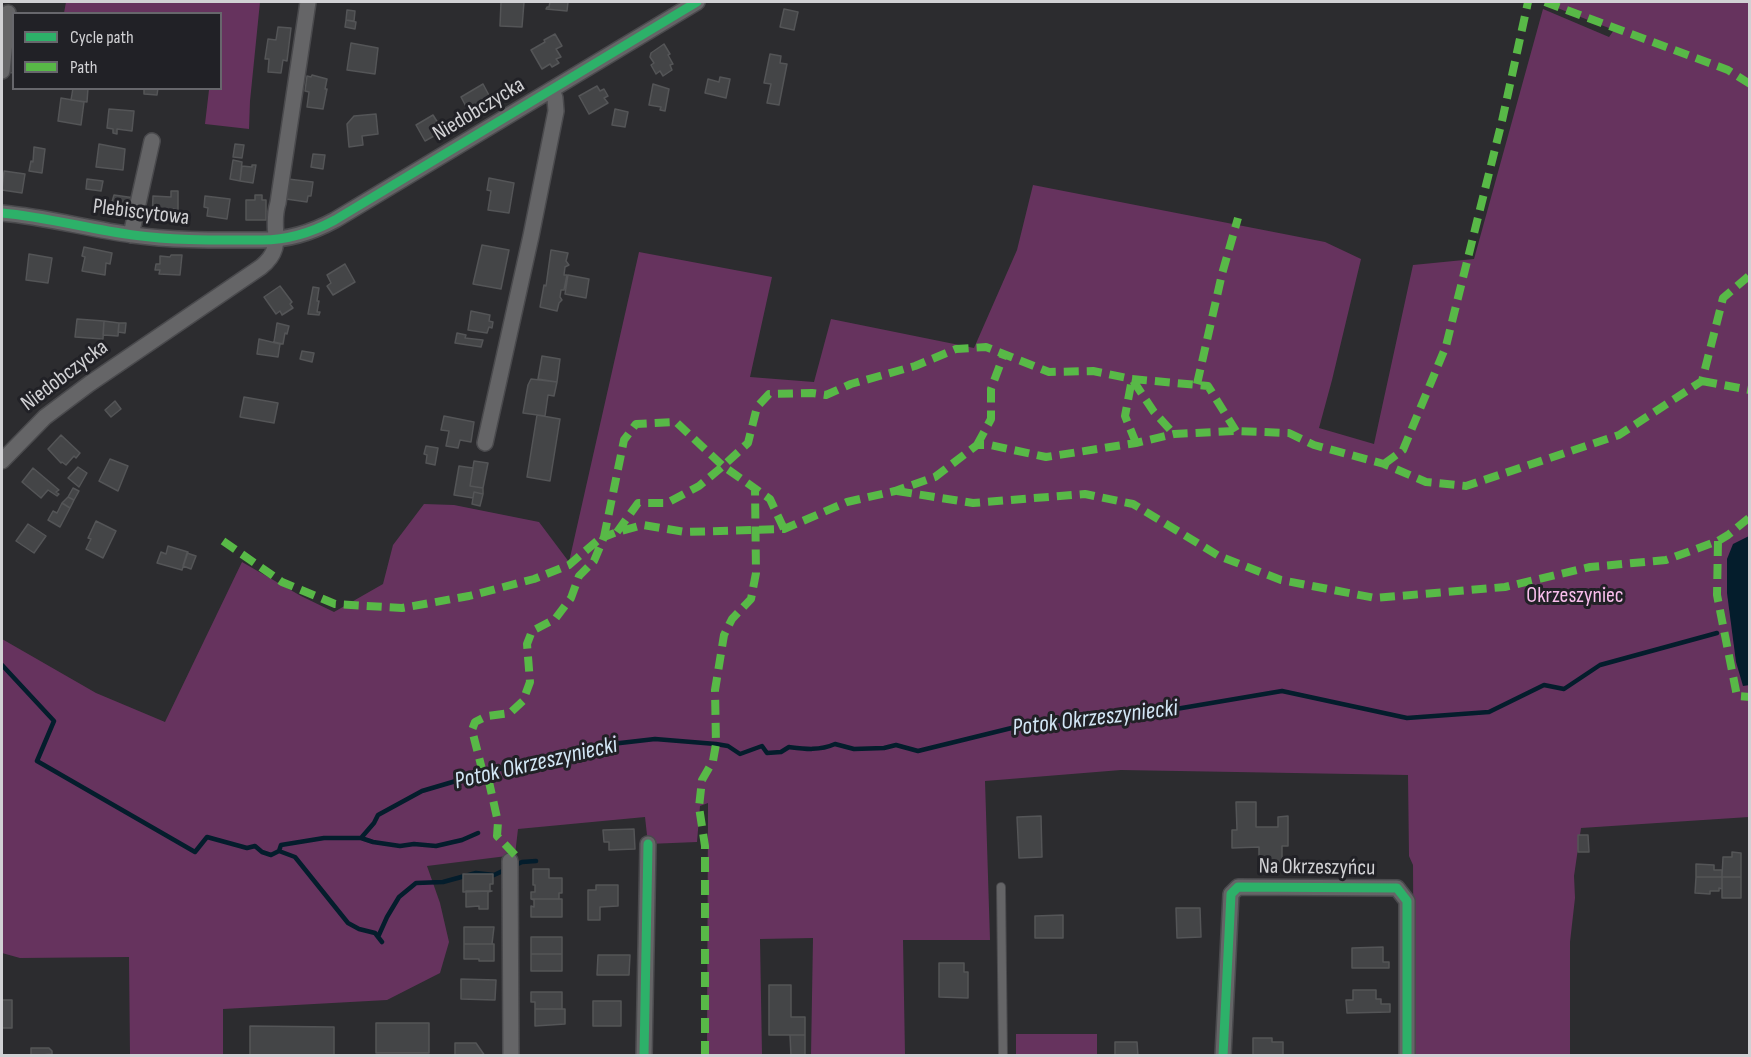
<!DOCTYPE html>
<html>
<head>
<meta charset="utf-8">
<style>
  body { margin:0 }
  #map { position:relative; width:1751px; height:1057px; overflow:hidden; background:#2c2c2f; font-family:"Sofia Sans Condensed",sans-serif }
  canvas { display:block }
  .frame { position:absolute; inset:0; border:3px solid #d1d1d4; pointer-events:none }
  .legend { position:absolute; left:12px; top:12px; width:210px; height:78px; box-sizing:border-box; background:#212126; border:2px solid #67676c; margin:0; padding:8px 10px; list-style:none; font-size:18px; color:#d1d1d4 }
  .legend li { display:flex; align-items:center; gap:12px; height:30px }
  .legend b { width:30px; border:2px solid #67676c }
</style>
</head>
<body>
<div id="map">
<canvas width="1751" height="1057"></canvas>
<div class="frame"></div>
<ul class="legend">
<li><b style="height:8px;background:#2db169"></b>Cycle path</li>
<li><b style="height:8px;background:#58b947"></b>Path</li>
</ul>
</div>
<script>
const g = document.querySelector('canvas').getContext('2d');
g.lineJoin = 'round';
function paint(path, color) {
  g.fillStyle = color;
  g.fill(path, 'evenodd');
}
function trace(path, color, width, dash) {
  g.strokeStyle = color;
  g.lineWidth = width;
  g.lineCap = dash ? 'butt' : 'round';
  g.setLineDash(dash || []);
  g.stroke(path);
}
function label(font, color, halo, rows, align = 'center') {
  g.font = font + ' "Sofia Sans Condensed",sans-serif';
  g.lineWidth = 6;
  g.setLineDash([]);
  g.textBaseline = 'middle';
  g.strokeStyle = halo;
  g.fillStyle = color;
  for (const [text, x, y, turn = 0] of rows) {
    g.save();
    g.translate(x, y);
    g.rotate((+turn || 0) * Math.PI / 180);
    g.textAlign = isNaN(turn) ? turn : align;
    if (halo) g.strokeText(text, 0, 0);
    g.fillText(text, 0, 0);
    g.restore();
  }
}
const green = new Path2D(`
  M66,2H260L250,101L249,129L205,124L209,90L203,89L220,88V14L64,13Z
  M1542,2H1749V817L1581,828L1574,876L1575,898L1570,942V1055H1414L1413,865L1409,856L1408,775L1121,770L985,781L990,940H903L905,1055H811L813,938L760,939L762,1055H707L708,803L700,806L697,842L648,844L645,817L518,829L515,855L427,866L440,903L449,942L440,973L387,1000L223,1009V1055H130L129,957L20,958L2,953V639L96,693L165,722L242,562L301,596L334,612L383,584L393,545L424,504L454,505L539,522L569,562L639,252L772,277L750,377L814,382L831,319L974,348L1017,250L1033,185L1325,242L1361,259L1332,380L1319,428L1374,444L1413,265L1474,259L1543,9L1609,37L1614,30Z
  M1016,1034H1097V1055H1016Z`);
const water = new Path2D(`
  M1749,536L1750,685L1743,686L1736,662L1727,593V559L1733,544Z`);
const stream = new Path2D(`
  M2,665L54,721L37,761L195,852L207,837L247,848L255,846L262,852L271,855L279,851L281,845L324,838H361L374,823L378,815L422,791L483,773L594,746L655,739L716,744L728,746L740,754L762,746L767,753L781,752L789,747C805,749 819,751 835,744L854,749L884,748L896,745L918,751L1036,722L1123,718L1282,691L1407,718L1489,712L1544,685L1564,689L1600,665L1717,633
  M361,838L373,842L400,846L414,844L436,846L462,840L478,833
  M279,851L295,857L348,923L359,929L375,933L382,942
  M378,937L387,917L399,897L416,883L443,882L476,873L494,875L522,862L536,861`);
const building = new Path2D(`
  M501,2H524L522,27L500,26Z
  M550,2H568L567,11L546,9L547,7H549Z
  M784,9L798,12L794,30L780,27Z
  M347,10L355,11L354,21L346,20Z
  M346,20L356,22L355,29L345,27Z
  M278,27L291,28L287,61L283,60L281,73L268,72L269,59H265L268,39L276,40Z
  M555,34L562,46L556,49L561,57L556,59L559,63L552,67L550,64L542,69L531,50L545,42L544,40Z
  M351,43L378,48L375,74L347,70Z
  M664,44L670,54L668,55L673,64L670,65L672,70L663,76L660,71L656,74L651,65L654,63L650,57L651,53Z
  M8,53H14V73L5,72Z
  M770,54L781,56L780,63L787,64L779,105L767,103L771,84L764,83Z
  M312,75L327,79L325,89H327L323,109L307,107L309,92L305,91L307,76L311,77Z
  M720,77L730,79L726,98L705,93L708,79L719,82Z
  M483,84L491,99L487,102L488,104L470,114L461,97Z
  M653,84L669,89L665,111L660,110L661,107L649,105Z
  M597,86L600,91L604,89L608,96L604,98L608,103L589,114L579,96Z
  M73,88H88L87,102L71,100Z
  M144,88H158L157,95L144,94Z
  M61,98L84,102L81,125L58,121Z
  M109,109L134,111L132,131L117,129V134L113,133V129L107,128Z
  M615,109L628,112L625,127L612,125Z
  M376,114L378,134L362,136L363,145L349,147L347,124L354,116Z
  M433,115L443,131L425,141L416,125Z
  M99,144L125,149L123,170L96,167Z
  M235,144L244,145L242,158L233,157Z
  M34,147L45,149L42,173L29,171L31,161L33,162Z
  M313,154L325,155L323,169L311,167Z
  M233,160L242,162L240,181L230,179Z
  M252,165H256L253,183L240,181L242,166L252,167Z
  M4,171L25,174L22,193L2,190Z
  M489,178L514,183L509,213L488,210L491,191L487,190Z
  M87,179L103,181L101,191L86,189Z
  M288,179L313,182L311,196H308L307,202L286,199Z
  M171,191H178V210L173,209V219H152L153,196L171,197Z
  M114,195L135,198L132,217L113,214L115,202H112Z
  M255,195H262V200H266V220H246V200H255Z
  M205,196L230,199L227,219L207,216L208,208L204,207Z
  M482,245L509,250L501,289L473,284Z
  M84,247L112,253L110,264L106,263L105,275L82,271L85,257L82,256Z
  M551,250L568,253L566,261L569,265L565,267L564,275H567L564,290H561L560,297L562,300L559,303L557,311L540,307L544,285L546,286Z
  M29,254L52,258L48,283L26,280Z
  M171,255H182L180,275L159,274L160,270H155L156,264H160V256L170,257Z
  M345,264L355,282L333,295L327,286L331,283L327,275Z
  M568,275L589,279L586,298L565,294Z
  M280,286L292,302L290,304L293,308L282,315L280,311L276,314L264,297Z
  M313,287L319,288L317,301H319L317,312H320L319,315L308,314Z
  M471,311L490,315L489,321L493,322L492,328L489,327L487,333L468,330Z
  M77,319L104,321L103,339L75,337Z
  M104,321L119,323L118,336L103,335Z
  M119,323H126L125,333L118,332Z
  M277,323L289,326L287,334L285,333L283,344L274,342Z
  M457,333L466,335L465,338L483,340L481,347L455,343Z
  M259,339L280,344L278,357L257,354Z
  M302,351L314,353L312,362L300,359Z
  M542,356L560,359L557,382L538,379Z
  M531,379L557,382L554,396L548,395L545,416L523,413L528,385Z
  M244,397L278,403L274,423L240,417Z
  M115,401L121,409L111,417L105,410Z
  M537,415L560,419L550,481L527,477Z
  M444,416L474,422L471,442L460,440L458,448L446,446L449,431L441,430Z
  M61,435L80,453L76,458L74,456L66,465L62,462L61,463L48,449Z
  M426,446L438,448L435,465L426,463L427,455L424,454Z
  M110,459L128,466L118,491L99,481Z
  M474,461L488,463L483,488L470,486Z
  M459,466L473,468L470,486L483,488V494L474,492L473,498L454,495Z
  M78,467L87,473L79,487L68,478Z
  M33,468L59,490L56,492L59,494L57,496L48,490L41,498L22,482Z
  M73,488L79,491L74,500L68,497Z
  M474,492L483,494L480,506L472,504Z
  M68,497L74,500L70,508L62,503Z
  M62,503L70,508L60,527L48,520L53,511L57,513Z
  M96,521L116,531L103,558L86,549L91,539L88,538Z
  M28,524L46,536L34,553L16,541Z
  M168,546L188,552L182,570L157,563L161,552L166,554Z
  M187,553L196,556L191,569L183,566Z
  M1236,802H1256V827H1278V817L1288,816V846H1282V869H1259V847L1232,848V830H1237Z
  M1041,816L1042,857L1019,858L1017,817Z
  M634,829L635,849L609,850V842H604L603,830Z
  M1578,835H1588L1589,852H1578Z
  M1732,852L1741,853V877H1722L1723,857H1732Z
  M1696,864L1714,865V870H1722V877H1696Z
  M533,869H549V878H562V893H559V899H531V892H535V885H533Z
  M463,874H493V884H490V891L463,892Z
  M1696,877H1722V889L1719,888V891H1710V894L1695,893Z
  M1722,877H1741V898H1722Z
  M596,885H618V906L600,907V920H588V890H596Z
  M466,891H492L488,892V909H479V906L466,907Z
  M531,899H562V917H531V906L534,907V900Z
  M1176,908H1200L1201,937L1177,938Z
  M1063,915V938H1035V916Z
  M464,927H494L492,944H464Z
  M531,937H562V954H531Z
  M464,944H494V961H479V959H464Z
  M1383,947V962H1389V968H1352V948Z
  M531,954H562V971H531Z
  M598,955H630L629,975H597Z
  M939,963H964V972H968V998L939,997Z
  M461,979L496,980L495,1000L461,999Z
  M769,985H791V1017H805V1035H769Z
  M1353,990H1376V999H1381V1004H1390V1012L1347,1013L1346,1000H1353Z
  M531,992H562V1009H535V1002H531Z
  M2,1000H12V1028H2Z
  M593,1001H621V1026H593Z
  M535,1009H565V1024L535,1026Z
  M376,1023H429V1053H376Z
  M250,1026L334,1027V1056H250Z
  M790,1035H805V1056H791Z
  M1253,1038H1272V1042H1283V1056H1253Z
  M1115,1042H1137L1138,1056H1115Z
  M455,1043H476L485,1056H455Z
  M31,1048H49L52,1051V1054L31,1056Z`);
const lane = new Path2D(`
  M1001,887L1003,1056`);
const street = new Path2D(`
  M2,71L8,13
  M2,213C46,217 89,229 133,235C175,241 219,240 262,240C289,240 311,233 335,220L697,2
  M131,235L152,141
  M485,443L531,236L556,111L555,98L552,89
  M2,461L45,417L89,384L261,267C287,246 269,230 278,203L308,2
  M510,861L511,1056
  M644,1056L648,844
  M1223,1056L1231,894L1238,887L1397,888L1407,901V1056`);
const quiet = new Path2D(`
  M1545,2L1728,70L1750,84
  M1702,381L1750,390
  M1197,384L1222,274L1238,218
  M1136,443L1125,416L1132,379L1154,412L1174,434
  M977,445L991,419V389L1004,354
  M1384,464L1403,450L1446,346L1502,121L1528,2
  M897,491L973,503L1085,494L1133,504L1219,556L1281,580L1375,598L1505,587L1590,567L1666,560L1718,541L1728,535L1750,517
  M617,532L638,503H667L699,486L723,466L748,443L757,407L769,394L812,393L826,395L851,384L915,366L956,349L986,347L1049,372L1093,371L1132,379L1208,386L1236,431
  M223,541L282,582L335,604L402,608L469,596L534,579L569,565L597,541L604,537L624,440L636,424L676,422L723,466L770,499L784,529
  M1718,541L1717,595L1737,696L1750,697
  M515,855L497,836L498,822L489,782L483,773L472,730L475,722L487,716L510,713L523,701L530,682L527,644L532,631L555,619L571,598L579,576L594,561L604,537L617,532L643,525L685,532L784,529L847,502L895,491L935,477L977,445H990L1046,457L1136,443L1174,434L1236,431L1289,433L1314,445L1384,464L1426,482L1466,486L1619,435L1702,381L1723,298L1750,275
  M705,1056V846L699,807L702,780L713,761L716,744L715,690L724,635L732,619L751,599L756,573L755,488`);
const cycleway = new Path2D(`
  M2,213C46,217 89,229 133,235C175,241 219,240 262,240C289,240 311,233 335,220L697,2
  M644,1056L648,844
  M1223,1056L1231,894L1238,887L1397,888L1407,901V1056`);
const streetNames = [
  ["Niedobczycka",479,110,-31],
  ["Plebiscytowa",141,213,7],
  ["Niedobczycka",65,376,-37],
  ["Na Okrzeszyńcu",1317,868,1]
];
const parkNames = [
  ["Okrzeszyniec",1575,596]
];
const waterNames = [
  ["Potok Okrzeszyniecki",1095,719,-7],
  ["Potok Okrzeszyniecki",536,764,-13]
];
paint(green, '#66335e');
paint(water, '#041d2c');
trace(stream, '#041d2c', 4.5);
paint(building, '#444547');
trace(building, '#545557', 1.5);
trace(lane, '#4a4a4d', 10);
trace(street, '#4a4a4d', 18);
trace(lane, '#656567', 8);
trace(street, '#656567', 15);
trace(quiet, '#58b947', 8, [15, 8]);
trace(cycleway, '#2db169', 9);
label('22px', '#d1d1d4', '#212126', streetNames);
label('22px', '#f9beec', '#212126', parkNames);
label('italic 24px', '#d3e7f6', '#212126', waterNames);
</script>
</body>
</html>
